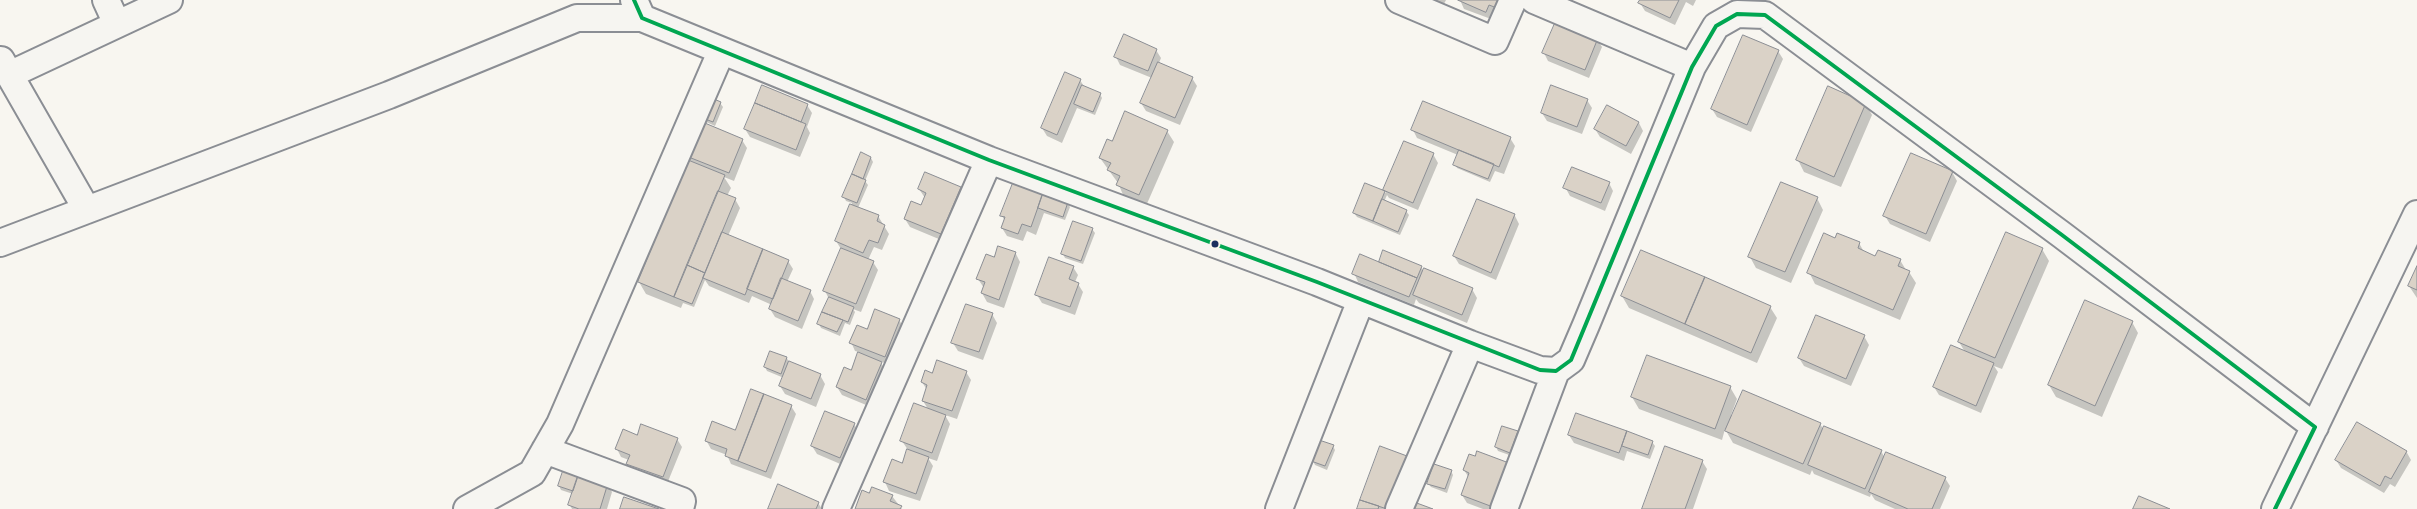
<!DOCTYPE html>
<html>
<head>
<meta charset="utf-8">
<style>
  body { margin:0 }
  canvas { display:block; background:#f8f6f0 }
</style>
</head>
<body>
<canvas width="2417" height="509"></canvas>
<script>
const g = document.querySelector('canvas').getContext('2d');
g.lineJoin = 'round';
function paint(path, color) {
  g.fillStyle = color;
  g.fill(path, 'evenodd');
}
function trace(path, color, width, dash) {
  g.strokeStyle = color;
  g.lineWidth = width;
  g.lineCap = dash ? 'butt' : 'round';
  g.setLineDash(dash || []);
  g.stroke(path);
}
const shadow = new Path2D(`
  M1435,0H1446L1444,4Z
  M1460,0H1508L1491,19L1464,9Z
  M1641,0H1696L1693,6L1686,2L1675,25L1645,11L1640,3Z
  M1597,39L1602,47L1589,78L1548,61L1544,53Z
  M1156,50L1161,58L1159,63L1192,78L1197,86L1180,125L1146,111L1141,103L1152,78L1120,65L1116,57Z
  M1778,51L1783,59L1751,132L1717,117L1712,109Z
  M1080,80L1085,88L1100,94L1102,98L1095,115L1077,108L1062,143L1047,136L1042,128Z
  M1587,100L1592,108L1582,134L1547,121L1542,113Z
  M720,103L723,107L715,126L704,121Z
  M1866,104L1872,115L1841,187L1804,172L1798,160Z
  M807,105L812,113L807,127L810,133L800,157L750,137L745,129Z
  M1607,106L1639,123L1643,131L1631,154L1600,137L1595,129Z
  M1413,130L1510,138L1515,146L1504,174L1495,171L1490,182L1457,168L1455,164L1458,155L1417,138Z
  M1167,131L1174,142L1146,206L1124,197L1118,183L1100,158L1112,143Z
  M742,140L747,148L734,181L724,177L731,188L727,196L735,199L740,208L728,236L788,261L793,269L787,282L810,291L814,299L802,329L775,317L770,309L772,305L752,296L749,303L709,286L705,280L694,307L683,303L681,308L646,294L639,282L692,163L687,156Z
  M1433,154L1438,163L1418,210L1389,198L1387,195L1384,202L1406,211L1409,215L1400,235L1357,217L1354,213L1366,185L1386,193L1384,190Z
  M871,158L873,162L865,181L868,185L858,208L878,216L889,234L882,250L874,247L868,260L873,262L878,270L861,312L853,309L855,312L850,325L845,323L840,336L821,328L819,324L829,299L825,291L841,249L836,241L852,203L846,201L844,197Z
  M1952,172L1957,181L1930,242L1890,224L1885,216Z
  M1609,183L1613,191L1605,211L1570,196L1565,187Z
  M1014,184L1067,203L1070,207L1065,220L1044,213L1036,235L1027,231L1023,241L1007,236L1002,228L1005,221L1002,216Z
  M960,188L965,196L946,242L910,227L905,219L922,206L925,198L919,189Z
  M1817,198L1823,210L1791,283L1756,268L1750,257Z
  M1477,200L1515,216L1519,224L1496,280L1459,264L1454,256Z
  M1092,229L1095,233L1083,264L1065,258L1063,254Z
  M1835,240L1859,243L1864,252L1876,257L1900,260L1906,270L1909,272L1916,283L1900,320L1815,284L1809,272Z
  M999,248L1016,254L1020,262L1004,308L987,302L982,293L984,288L978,279L995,259Z
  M2042,249L2049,261L2002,369L1994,366L1998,372L1981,413L1939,395L1934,387L1965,352L1959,342Z
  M1384,252L1421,267L1424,272L1472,289L1477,298L1467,323L1419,303L1416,299L1414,305L1358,282L1354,273L1379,263Z
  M1073,267L1078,275L1075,282L1078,284L1083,292L1075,315L1042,303L1037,295Z
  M2417,269V298L2409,286Z
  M1622,296L1770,307L1777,318L1757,363L1629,308Z
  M992,314L997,323L983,360L958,351L953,343Z
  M899,320L904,328L889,365L880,361L886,371L871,407L842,395L837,387L851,371L859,352L855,351L851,342Z
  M2132,322L2138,333L2102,417L2056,397L2049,385Z
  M1864,336L1869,345L1851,386L1804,366L1799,358Z
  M771,352L787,358L789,363L820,375L825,384L816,407L785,394L780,386L784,378L767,371L765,367Z
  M966,372L971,380L957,419L945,415L950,424L937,461L928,458L933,466L920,501L889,491L885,482L902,464L908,450L902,441L928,409L923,401L927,390L922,382L933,374Z
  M1730,387L1737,399L1731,415L1820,424L1824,430L1881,451L1885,458L1945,478L1950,486L1940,509H1895L1875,500L1871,494L1870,497L1814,474L1812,470L1810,475L1733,443L1725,429L1722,440L1639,409L1632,397Z
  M791,406L796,414L771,479L731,464L727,455L711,449L706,440L735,432Z
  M1576,414L1652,442L1655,446L1650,459L1627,451L1624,461L1574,443L1569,435Z
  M854,424L859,432L845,466L817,454L812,446Z
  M1517,432L1519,436L1512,456L1498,451L1496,447Z
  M638,437L677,439L682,447L667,484L633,472L628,463L629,460L621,457L617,449Z
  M1333,446L1335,450L1327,470L1315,465L1313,461Z
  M2406,451L2411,460L2395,487L2390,484L2384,493L2341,468L2336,460Z
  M1406,457L1411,465L1395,509H1358Z
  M1475,458L1499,509H1483L1467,503L1462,495L1469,478L1464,470Z
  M1702,461L1707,469L1693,509H1644Z
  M1451,471L1453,475L1447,493L1431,487L1428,483Z
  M607,484L612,492L607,509H572L570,505L573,494L561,490L559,486Z
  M870,495L892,496L902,509H856Z
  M818,503L822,509H769Z`);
const building = new Path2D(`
  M1458,0H1500L1497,8L1489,5L1486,12Z
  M1640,0H1679L1670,18L1638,3Z
  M1556,21L1598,38L1585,70L1542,53Z
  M1124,34L1157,49L1148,71L1114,57Z
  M1743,35L1779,50L1747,125L1711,109Z
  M1158,62L1193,77L1175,118L1140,103Z
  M1065,72L1081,79L1057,135L1041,128Z
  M762,85L808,104L801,122L755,103Z
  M1082,85L1101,93L1093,112L1074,104Z
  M1551,85L1588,99L1577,127L1541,113Z
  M1828,86L1866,103L1834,177L1796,160Z
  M709,97L721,102L713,122L700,117Z
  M1423,101L1511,137L1499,167L1411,130Z
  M755,103L806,124L796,150L744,129Z
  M1607,105L1639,122L1626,146L1594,129Z
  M1125,111L1168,130L1139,195L1116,185L1120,176L1107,170L1111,163L1099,158L1107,139L1112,141Z
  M700,121L743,139L729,173L686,156Z
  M1404,141L1434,153L1413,203L1383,190Z
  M1459,150L1494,164L1488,179L1453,165Z
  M861,152L871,157L863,179L852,174Z
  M1911,153L1953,171L1926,234L1883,216Z
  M688,160L725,175L674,297L638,282Z
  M1572,167L1610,182L1601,203L1563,188Z
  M925,172L961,187L941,234L904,219L911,201L921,205L926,193L918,189Z
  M852,174L866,180L857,203L842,197Z
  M1781,182L1818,197L1785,272L1748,257Z
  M1013,183L1043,193L1031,227L1022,224L1018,234L1001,228L1005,217L1000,216Z
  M1365,183L1385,191L1373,221L1353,213Z
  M718,191L736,198L705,273L687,265Z
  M1043,193L1068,202L1063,217L1038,208Z
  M1382,199L1407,210L1398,232L1373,221Z
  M1477,199L1515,214L1491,273L1453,256Z
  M850,204L879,215L877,221L885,225L878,243L869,240L863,253L835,241Z
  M1073,221L1093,228L1081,261L1061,254Z
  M722,232L763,249L745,295L703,278Z
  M2006,232L2043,248L1995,358L1958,342Z
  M1824,233L1835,238L1837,233L1860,242L1858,248L1875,256L1878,250L1901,259L1898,266L1910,271L1893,310L1807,273Z
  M998,246L1016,252L999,300L981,293L985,282L976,279L986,254L994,257Z
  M841,248L874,261L856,304L823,291Z
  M763,249L789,260L773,299L747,289Z
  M1383,250L1422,266L1417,278L1379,262Z
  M1641,250L1705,277L1685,324L1621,296Z
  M1360,254L1417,278L1409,297L1352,274Z
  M1049,257L1074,266L1069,279L1079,283L1070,307L1035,295Z
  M687,265L705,273L692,304L674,297Z
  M2417,266V290L2408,286Z
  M1424,268L1473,288L1462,315L1413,295Z
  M1705,277L1771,306L1751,353L1685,324Z
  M781,278L811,290L798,321L769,309Z
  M829,297L854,307L848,322L822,312Z
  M2085,300L2133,321L2095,406L2048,385Z
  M966,304L993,313L979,352L951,343Z
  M875,309L900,319L885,357L849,343L857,325L867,329Z
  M822,312L843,320L837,332L817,324Z
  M1816,315L1865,335L1846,379L1798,358Z
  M1951,345L1994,363L1976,406L1933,387Z
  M770,351L787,357L781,374L764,367Z
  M858,352L882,362L866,400L836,387L844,367L851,370Z
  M1647,355L1731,386L1715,429L1631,397Z
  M937,360L967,371L952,411L922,401L927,385L921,382L925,370L932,373Z
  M789,361L821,374L811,399L779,386Z
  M751,389L764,394L738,461L725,456L727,449L705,441L712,421L735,430Z
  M1743,390L1821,423L1803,464L1725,431Z
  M764,394L792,405L766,472L738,461Z
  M914,403L946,415L932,453L900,441Z
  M825,411L855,423L840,458L811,446Z
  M1576,413L1627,431L1619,453L1568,435Z
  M2357,422L2407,451L2391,479L2385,476L2380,486L2335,460Z
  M641,424L678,438L663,477L626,464L630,455L615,449L623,429L637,435Z
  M1502,426L1518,431L1510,453L1495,447Z
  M1824,426L1882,450L1865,489L1808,465Z
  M1627,431L1653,441L1648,455L1622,446Z
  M1319,440L1334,445L1325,466L1311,461Z
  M1380,446L1407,456L1387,509L1360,500Z
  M1665,446L1703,460L1685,509H1642Z
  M907,449L929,457L916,494L883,482L892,459L902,463Z
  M1477,451L1509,463L1493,507L1461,495L1469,473L1463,470L1469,454L1475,456Z
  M1886,452L1946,477L1932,509H1908L1869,492Z
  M1434,464L1452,470L1445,489L1427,484Z
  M564,468L579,473L573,491L558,486Z
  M579,473L608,483L600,509H579L568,505Z
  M778,484L819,502L816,509H768Z
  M872,487L893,495L890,501L902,506L900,509H855L862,490L869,493Z
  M2139,496L2170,509H2133Z
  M624,497L659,509H620Z
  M1360,500L1379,506L1378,509H1357Z
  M1414,502L1433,509H1412Z`);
const minor = new Path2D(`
  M106,0L117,24
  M634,0L642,18L989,160L1317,282L1470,344L1540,370L1556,371
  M1399,0L1495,41L1513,0
  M1534,0L1692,67
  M1,60L87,210
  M9,75L169,0
  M0,243L389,95L577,18H642
  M545,450L682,501L680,509
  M467,509L532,473L560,424L721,52
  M836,509L989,160
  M1279,509L1361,300
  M1399,509L1470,344
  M1504,509L1556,371L1571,360L1586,325L1692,67L1716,26L1737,14L1765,15L2062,235L2315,427
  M2275,509L2417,214`);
const bus1 = new Path2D(`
  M634,0L642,18L989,160L1317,282L1540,370L1556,371L1571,360L1692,67L1716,26L1737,14L1765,15L2062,235L2315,427
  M2275,509L2315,427`);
const markers = [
  [1215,244,4.5,"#1b2f5e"]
];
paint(shadow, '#0003');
paint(building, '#dad2c7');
trace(building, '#8b8e94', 1);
trace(minor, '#8b8e94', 30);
trace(minor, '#f6f5f1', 26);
trace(bus1, '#00a651', 4);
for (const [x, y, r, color] of markers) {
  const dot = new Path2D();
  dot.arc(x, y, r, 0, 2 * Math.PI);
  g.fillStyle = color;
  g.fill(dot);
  trace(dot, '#fbf7ec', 2);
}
</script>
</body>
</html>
